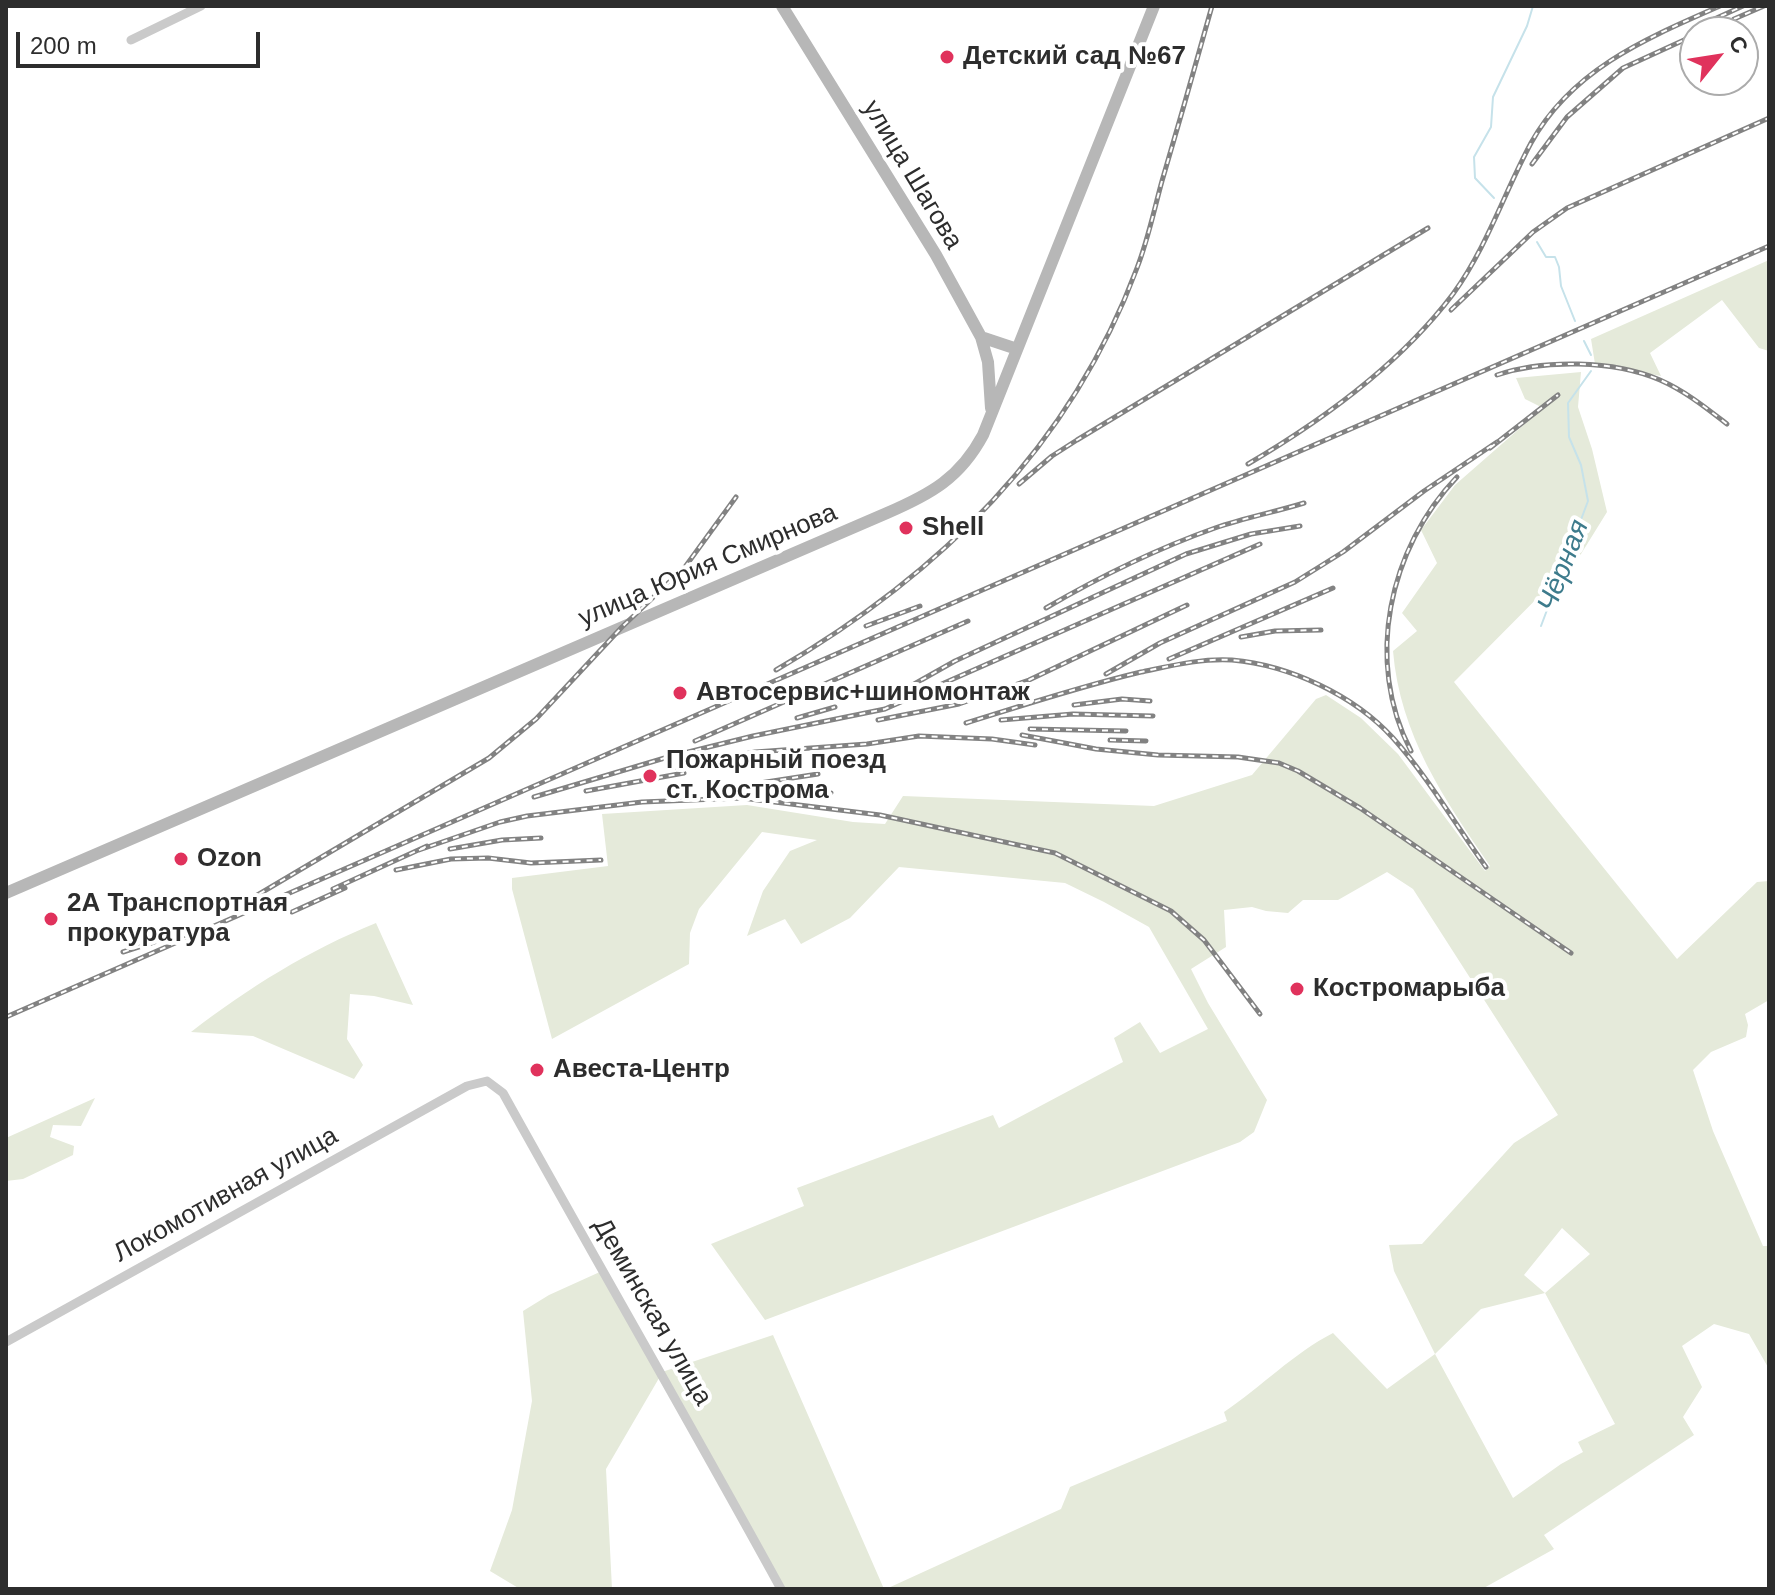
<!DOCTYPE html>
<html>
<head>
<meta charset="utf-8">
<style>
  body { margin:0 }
  #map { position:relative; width:1775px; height:1595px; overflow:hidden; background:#fff; font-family:Arial,sans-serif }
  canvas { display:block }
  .frame { position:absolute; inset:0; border:8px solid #2d2d2d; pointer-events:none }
  .north { position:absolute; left:1679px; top:16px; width:80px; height:80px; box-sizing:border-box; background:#fff; border:2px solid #ababab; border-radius:50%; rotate:60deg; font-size:22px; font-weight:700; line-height:32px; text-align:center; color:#2d2d2d }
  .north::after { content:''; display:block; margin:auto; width:28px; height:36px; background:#e0325c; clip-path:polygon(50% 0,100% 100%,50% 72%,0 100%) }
  .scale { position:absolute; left:16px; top:32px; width:244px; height:36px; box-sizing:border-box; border:4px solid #2d2d2d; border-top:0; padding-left:10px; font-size:24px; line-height:28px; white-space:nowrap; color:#2d2d2d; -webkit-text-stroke:6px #fff; paint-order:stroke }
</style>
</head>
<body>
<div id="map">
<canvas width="1775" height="1595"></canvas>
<div class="frame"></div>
<div class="north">С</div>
<div class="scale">200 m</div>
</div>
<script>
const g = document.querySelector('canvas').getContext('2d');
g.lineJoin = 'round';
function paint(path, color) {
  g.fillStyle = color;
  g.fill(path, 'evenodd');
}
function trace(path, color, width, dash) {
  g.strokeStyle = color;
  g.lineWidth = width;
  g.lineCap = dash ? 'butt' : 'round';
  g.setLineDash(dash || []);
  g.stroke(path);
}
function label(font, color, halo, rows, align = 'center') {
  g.font = font + ' Arial,sans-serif';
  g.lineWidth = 8;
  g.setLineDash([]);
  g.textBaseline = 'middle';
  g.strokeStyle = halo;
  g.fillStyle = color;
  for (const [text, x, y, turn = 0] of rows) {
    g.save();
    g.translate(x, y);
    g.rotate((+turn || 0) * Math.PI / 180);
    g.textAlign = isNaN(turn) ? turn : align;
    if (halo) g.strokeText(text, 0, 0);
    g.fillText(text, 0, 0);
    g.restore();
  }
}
const green = new Path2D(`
  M1769,260V351L1759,348L1722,300L1650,353L1661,376L1595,364L1591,339Z
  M1581,372L1578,407L1592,449L1607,512L1581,554L1454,682L1677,959L1757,882L1769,881V1000L1745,1014L1748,1025L1746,1037L1711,1052L1693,1070L1713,1131L1763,1246H1769V1369L1749,1334L1714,1324L1682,1346L1702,1387L1683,1417L1694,1435L1544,1535L1554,1549L1482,1589H886L1061,1509L1070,1487L1227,1421L1224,1412C1261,1387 1294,1353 1333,1333L1387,1389L1435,1354L1394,1271L1389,1245L1422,1244L1514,1143L1558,1115L1413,889L1387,872L1338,900H1303L1288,913L1266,911L1252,907L1224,910L1226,947L1191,969L1208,1003L1267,1100L1254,1132L1240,1142L765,1320L711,1244L804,1206L797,1188L993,1115L999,1128L1123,1062L1114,1038L1140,1022L1160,1053L1208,1029L1149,927L1104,902L1065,883L899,867L850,918L801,944L785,919L747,936L763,891L790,851L817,840L762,832L699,909L690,933L689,964L552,1039L512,889V878L608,866L602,814L747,805L853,822L885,824L903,796L1154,806L1252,775L1316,699L1326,695L1361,718L1398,754L1485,871L1490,866C1444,799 1400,735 1393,651L1417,631L1402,613L1437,563L1421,530L1455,485L1543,408L1525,399L1516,378ZM1562,1228L1590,1254L1545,1293L1524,1275ZM1545,1293L1615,1424L1578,1442L1583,1452L1561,1464L1513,1498L1435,1354L1481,1309Z
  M376,923L413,1005L374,996L350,994L347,1039L363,1065L354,1079L253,1036L191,1032C248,988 309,950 376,923Z
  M95,1098L81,1126L53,1125L50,1137L74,1146L73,1155L23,1179L6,1181V1138Z
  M602,1271L662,1372L773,1335L884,1589H781L662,1373L606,1469L612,1589H520L490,1571L512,1510L532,1401L523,1311L549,1295Z`);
const stream = new Path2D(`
  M1494,198L1475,178L1474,157L1491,127L1493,97L1527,26L1533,6
  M1537,242L1546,257H1555L1559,267L1561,286L1575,321
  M1584,341L1591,355
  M1541,626L1588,501L1581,465L1569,437L1568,403L1591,371`);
const minor = new Path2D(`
  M131,40L201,6
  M6,1342L467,1086L487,1081L503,1093C595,1259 690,1423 781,1589`);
const secondary = new Path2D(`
  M782,6L936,255L981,337L988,362L991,408
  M981,337L1017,349
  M6,893L887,513C931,494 960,478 983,435L1154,6`);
const rail = new Path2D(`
  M1734,19L1764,6
  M1710,21L1743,6
  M1532,164L1567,117L1623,68L1695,35
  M1451,310L1533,232L1567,208L1769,118
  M1497,375C1543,359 1614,360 1660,380C1685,391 1705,407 1727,424
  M1490,448L1558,395
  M1248,464C1323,420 1401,363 1453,294C1487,247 1504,193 1531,143C1572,69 1647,38 1720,6
  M1019,484L1052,456L1077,440L1428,228
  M1046,608C1099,577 1156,549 1215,528C1244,518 1275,512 1304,503
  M866,626L920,606
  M1241,637L1275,631L1321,630
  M1169,659L1333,588
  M776,670C939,575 1070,448 1137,268C1148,240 1154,210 1162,181C1179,123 1196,64 1212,6
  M1106,674L1160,643L1295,582L1343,552L1424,491L1497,442
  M900,692L955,661L1186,554L1251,534L1300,526
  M1074,705L1122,699L1150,701
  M797,718L835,707
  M878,720L959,704L1029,680L1187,605
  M1001,720L1073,714L1153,716
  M966,723C1024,705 1082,686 1141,672C1170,666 1202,658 1232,660C1289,665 1354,695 1393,738C1428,777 1455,824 1486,867
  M1030,729L1126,731
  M1022,735L1096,749L1158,755L1238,757L1279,763L1298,771L1360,808L1571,953
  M1110,740L1146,741
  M695,741L968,621
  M1411,751C1364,661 1389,548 1457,477
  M670,768L755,752L867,744L919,736L992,739L1035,745
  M741,768L785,759
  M721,789L818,774
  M586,791L684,773
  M765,792L831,793
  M534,797L668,757L753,736L885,709L1260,544
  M450,849L502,840L541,838
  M419,850L500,822L527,816L642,802L742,798L880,815L1055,853L1171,911L1204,940L1260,1014
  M396,870L451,859L488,858L531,863L601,860
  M333,889L427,846
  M249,900L489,758L536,719L622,627L685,567L736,497
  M292,912L345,888
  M123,952L154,942
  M6,1017L1769,246`);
const markers = [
  [947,57,8,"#e0325c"],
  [906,528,8,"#e0325c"],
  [680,693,8,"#e0325c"],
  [650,776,8,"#e0325c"],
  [181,859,8,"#e0325c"],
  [51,919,8,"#e0325c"],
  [1297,989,8,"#e0325c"],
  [537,1070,8,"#e0325c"]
];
const poiNames = [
  ["Детский сад №67",963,57],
  ["Shell",922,528],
  ["Автосервис+шиномонтаж",696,693],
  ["Пожарный поезд",666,761],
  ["ст. Кострома",666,791],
  ["Ozon",197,859],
  ["2А Транспортная",67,904],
  ["прокуратура",67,934],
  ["Костромарыба",1313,989],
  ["Авеста-Центр",553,1070]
];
const streetNames = [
  ["улица Шагова",912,175,59],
  ["улица Юрия Смирнова",708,566,-23],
  ["Локомотивная улица",226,1195,-29],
  ["Деминская улица",652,1312,60]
];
const waterNames = [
  ["Чёрная",1564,566,-69]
];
paint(green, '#e5eada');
trace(stream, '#c6e2ea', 2);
trace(minor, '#cacaca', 9);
trace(secondary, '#b7b7b7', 12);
trace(rail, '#828282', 5);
trace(rail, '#fff', 2, [6]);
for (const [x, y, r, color] of markers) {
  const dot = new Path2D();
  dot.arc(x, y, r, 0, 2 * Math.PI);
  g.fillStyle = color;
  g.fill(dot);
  trace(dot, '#fff', 3);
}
label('bold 26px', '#2d2d2d', '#fff', poiNames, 'left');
label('26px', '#2d2d2d', '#fff', streetNames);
label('italic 28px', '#3d7b8c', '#fff', waterNames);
</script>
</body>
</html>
